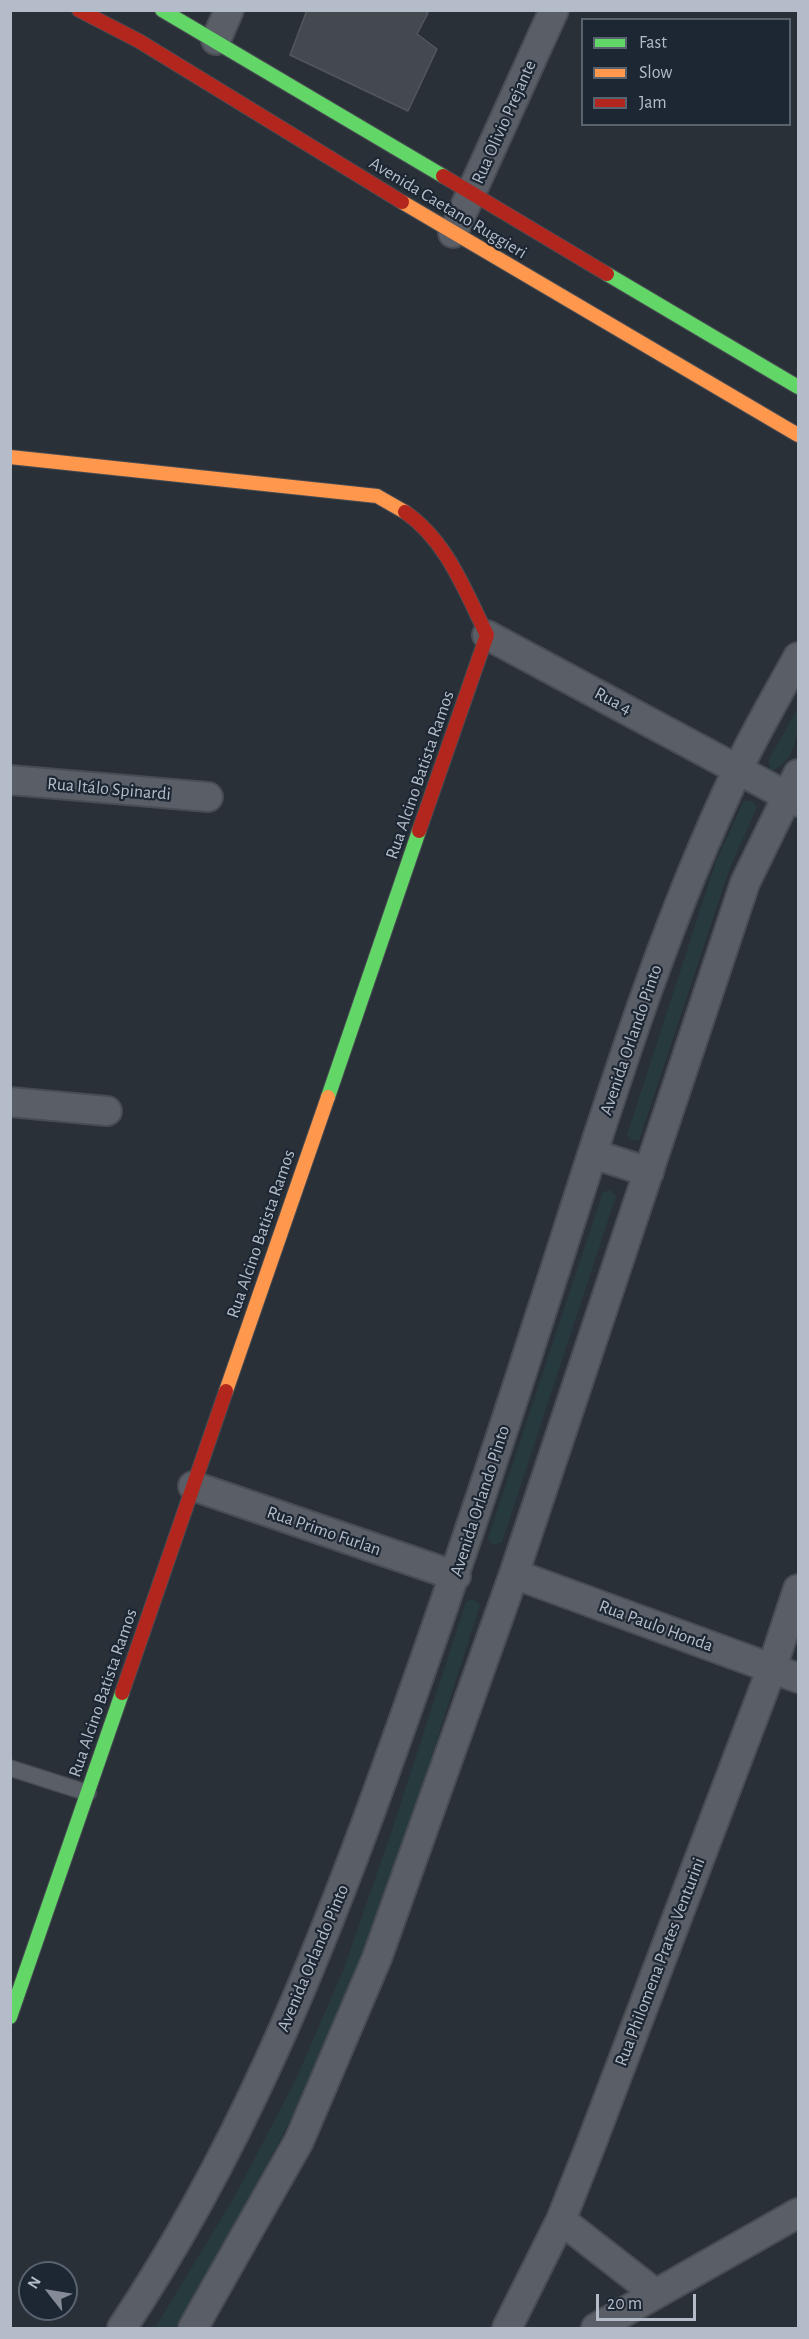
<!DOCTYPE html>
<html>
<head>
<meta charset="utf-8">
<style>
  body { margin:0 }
  #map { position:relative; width:809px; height:2339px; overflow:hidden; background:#2a3038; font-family:"Alegreya Sans",sans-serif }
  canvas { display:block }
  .frame { position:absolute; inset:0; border:12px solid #b4bcc9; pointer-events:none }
  .legend { position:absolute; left:581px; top:18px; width:210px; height:108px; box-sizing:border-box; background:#1d2633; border:2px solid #59626f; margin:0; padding:8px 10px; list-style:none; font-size:18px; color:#b4bcc9 }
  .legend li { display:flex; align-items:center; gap:12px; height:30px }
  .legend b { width:30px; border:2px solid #59626f }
  .north { position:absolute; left:18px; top:2261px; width:60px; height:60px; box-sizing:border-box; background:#1d2633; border:2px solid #59626f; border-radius:50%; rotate:301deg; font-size:16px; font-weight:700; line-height:24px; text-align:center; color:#b4bcc9 }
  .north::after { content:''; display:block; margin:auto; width:21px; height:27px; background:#848b96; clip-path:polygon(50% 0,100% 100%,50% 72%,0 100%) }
  .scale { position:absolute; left:596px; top:2294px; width:100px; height:27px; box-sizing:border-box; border:3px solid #b4bcc9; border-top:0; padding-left:8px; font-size:18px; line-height:21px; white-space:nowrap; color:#b4bcc9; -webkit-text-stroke:4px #1d2633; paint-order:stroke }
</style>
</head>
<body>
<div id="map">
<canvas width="809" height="2339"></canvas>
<div class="frame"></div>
<ul class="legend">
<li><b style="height:8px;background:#63d668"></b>Fast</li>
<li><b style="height:8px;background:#ff974d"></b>Slow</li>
<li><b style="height:8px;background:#b3261e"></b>Jam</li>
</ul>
<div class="north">N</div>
<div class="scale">20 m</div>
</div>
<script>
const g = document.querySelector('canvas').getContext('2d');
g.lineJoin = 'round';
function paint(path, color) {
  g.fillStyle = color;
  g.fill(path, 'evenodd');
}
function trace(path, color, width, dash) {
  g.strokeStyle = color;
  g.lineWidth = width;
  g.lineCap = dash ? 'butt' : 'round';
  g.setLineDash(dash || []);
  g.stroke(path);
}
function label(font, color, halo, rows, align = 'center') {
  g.font = font + ' "Alegreya Sans",sans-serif';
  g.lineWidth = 4.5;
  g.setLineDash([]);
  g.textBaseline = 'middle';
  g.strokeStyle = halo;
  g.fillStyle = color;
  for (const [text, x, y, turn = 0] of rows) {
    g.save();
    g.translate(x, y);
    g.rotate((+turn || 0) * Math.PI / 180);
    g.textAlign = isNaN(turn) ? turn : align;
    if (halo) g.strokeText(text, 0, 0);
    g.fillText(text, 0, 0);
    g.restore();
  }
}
const green = new Path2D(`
  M798,708C799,731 796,762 771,771L768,761Z
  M744,801H752L757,807L729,870L639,1140H631L627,1135L716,861Z
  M610,1190L616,1196L502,1542L493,1545L488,1538L603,1192Z
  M473,1599L480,1605C427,1768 380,1936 305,2090C266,2172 220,2250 175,2328H155L235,2196L295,2081L343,1971L392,1830L466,1602Z`);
const building = new Path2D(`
  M307,10H423L428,13L417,34L437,49L408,111L290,55Z`);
const lane = new Path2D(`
  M10,1768L88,1793`);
const street = new Path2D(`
  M216,40L229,10
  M453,233L554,10
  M487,635L798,802
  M10,780L208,797
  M10,1102L107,1111
  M593,1154L649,1172
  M193,1486L456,1576
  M514,1574L798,1678
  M561,2220L656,2294
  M122,2328C235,2159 313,1971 382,1780C439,1623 492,1466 543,1307C602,1126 656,941 738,769C756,731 778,694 798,657
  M193,2328L299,2141L377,1958L514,1574L745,883L798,774
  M507,2328L561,2220L590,2147L772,1668L798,1589
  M596,2328L798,2213`);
const fast = new Path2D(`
  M162,10L443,176
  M607,274L798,387
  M328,1097L419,831
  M10,2017L122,1693`);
const slow = new Path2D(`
  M402,202L798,435
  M10,457L377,496L405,512
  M226,1391L328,1097`);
const jam = new Path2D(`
  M79,10L139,41L402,202
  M443,176L607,274
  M405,512C447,541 465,591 487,635L419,831
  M122,1693L226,1391`);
const streetNames = [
  ["Rua Olivio Prejante",504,122,-66],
  ["Avenida Caetano Ruggieri",448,208,31],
  ["Rua 4",613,701,28],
  ["Rua Alcino Batista Ramos",420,775,-71],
  ["Rua Itálo Spinardi",109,789,5],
  ["Avenida Orlando Pinto",631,1040,-71],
  ["Rua Alcino Batista Ramos",261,1234,-71],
  ["Avenida Orlando Pinto",480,1501,-72],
  ["Rua Primo Furlan",324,1531,19],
  ["Rua Paulo Honda",656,1626,20],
  ["Rua Alcino Batista Ramos",103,1693,-71],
  ["Avenida Orlando Pinto",313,1958,-67],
  ["Rua Philomena Prates Venturini",660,1962,-69]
];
paint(green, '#273a3e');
paint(building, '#444950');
trace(building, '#52575f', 1.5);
trace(lane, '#484c53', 18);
trace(street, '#484c53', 32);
trace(fast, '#484c53', 16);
trace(slow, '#484c53', 16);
trace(jam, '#484c53', 16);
trace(lane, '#5a5e66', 15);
trace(street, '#5a5e66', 28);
trace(fast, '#63d668', 14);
trace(slow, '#ff974d', 14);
trace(jam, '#b3261e', 14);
label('18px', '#b4bcc9', '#1d2633', streetNames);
</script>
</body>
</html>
